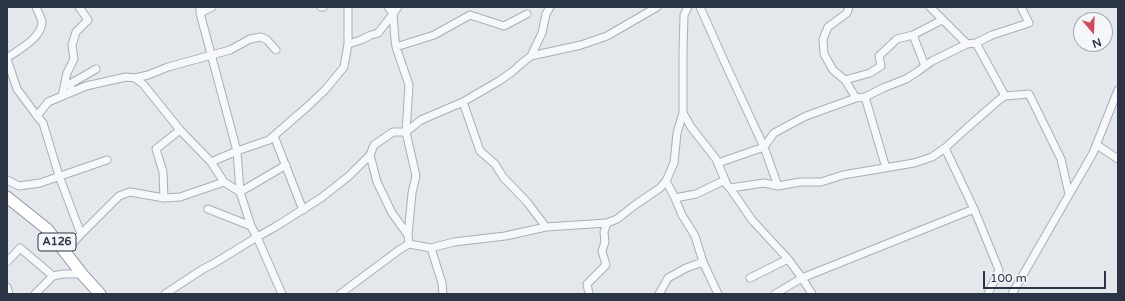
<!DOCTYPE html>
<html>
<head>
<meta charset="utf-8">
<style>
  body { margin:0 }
  #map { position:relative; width:1125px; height:301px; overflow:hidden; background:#e4e7ec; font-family:"Varela Round",sans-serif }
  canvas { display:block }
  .frame { position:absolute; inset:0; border:8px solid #2b3445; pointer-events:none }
  .north { position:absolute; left:1073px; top:12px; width:40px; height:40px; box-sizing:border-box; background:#f4f6f9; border:1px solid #a4a8b1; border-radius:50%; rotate:161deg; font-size:11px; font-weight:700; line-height:16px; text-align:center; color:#2b3445 }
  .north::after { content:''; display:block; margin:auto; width:14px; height:18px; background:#d1495b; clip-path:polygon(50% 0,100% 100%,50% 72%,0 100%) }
  .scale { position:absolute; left:983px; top:271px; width:123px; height:18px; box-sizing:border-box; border:2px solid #2b3445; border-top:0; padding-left:5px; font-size:12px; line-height:14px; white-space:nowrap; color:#2b3445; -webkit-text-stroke:3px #f4f6f9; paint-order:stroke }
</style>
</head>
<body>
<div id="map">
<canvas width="1125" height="301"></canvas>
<div class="frame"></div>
<div class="north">N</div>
<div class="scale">100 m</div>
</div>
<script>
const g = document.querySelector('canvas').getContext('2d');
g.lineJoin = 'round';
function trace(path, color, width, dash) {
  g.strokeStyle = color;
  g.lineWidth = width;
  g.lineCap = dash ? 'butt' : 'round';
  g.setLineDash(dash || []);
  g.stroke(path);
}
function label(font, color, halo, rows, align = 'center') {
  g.font = font + ' "Varela Round",sans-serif';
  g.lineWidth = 3;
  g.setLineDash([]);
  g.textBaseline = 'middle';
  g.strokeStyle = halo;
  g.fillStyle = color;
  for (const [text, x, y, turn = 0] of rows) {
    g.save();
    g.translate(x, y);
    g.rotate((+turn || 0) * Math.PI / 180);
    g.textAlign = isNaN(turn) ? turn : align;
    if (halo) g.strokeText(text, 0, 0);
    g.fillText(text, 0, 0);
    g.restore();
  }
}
const minor = new Path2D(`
  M200,7V13L237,151L240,192L251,226L257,237L282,294
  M321,7H323
  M348,7V44
  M398,7L393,14L395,40L396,47L409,85L406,132L416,176L412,193L408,235L409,244
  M700,7L725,63L764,147L778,186
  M849,7L847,13L828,27L823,39L824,54L833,70L845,80L856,98
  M930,7L967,44
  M200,13L212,7
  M913,35L925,66
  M976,43L1005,96
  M396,47L434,35L470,15L504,26L527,14
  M531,56L542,33L546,14L550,7
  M7,58C18,50 42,38 42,22C41,17 38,12 36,7
  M7,59L17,89L37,116
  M135,78L143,84L180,130L211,162
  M845,80L870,73L881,66L879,56L897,39L913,35L942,20
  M72,92L70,84L96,69
  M62,96L67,73L74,59L72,45L76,32L88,20L79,7
  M865,97L886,168
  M463,102L480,151L495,164L503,177L527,202L546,227
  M683,113L691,127L716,159L725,180
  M274,136L303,210
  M1097,145L1118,159
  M945,148L974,209L999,270L988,294
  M370,155L377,182L392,213L408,235
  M718,163L764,147L774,133L789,125L806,116L856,98L865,97L883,88L906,79L917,72L932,61L967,44L976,43L992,35L1029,23L1021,7
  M7,180L19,186L40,183L107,160
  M666,181L675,198L682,215L695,236L703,262L718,294
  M224,182L240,192L286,165
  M730,188L752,220L788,259L802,278L812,294
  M164,198L163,172L156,149L180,130
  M675,198L696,194L725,180L727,185L730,188L764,183L778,186L800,182H821L843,175L914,163L932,157L945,148L968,127L999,100L1005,96L1029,94L1061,159L1069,194
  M208,209L251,226
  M81,234L59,176L43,123L37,116L48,102L86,86L126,77L135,78L148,75L168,67L230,50L250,39L261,37L267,40L276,50
  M431,248L442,283L443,294
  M65,252L81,234L119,196L130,192L164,198L180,197L224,182L211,162L237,151L269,140L307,107L325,90L344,67L348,44L361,40L371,35L378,33L393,14L388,7
  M7,262L20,248L53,276
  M750,278L788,259
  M7,287L9,294
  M35,294L53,276L63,274H82
  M165,294L203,269L213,264L257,237L275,227L321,198L349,176L370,155L374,145L393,132H406L421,120L463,102L499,81L512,72L522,63L531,56L581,45L607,36L657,7
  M340,294L399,250L409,244L431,248L454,242L505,236L546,227L607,223L617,219L635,205L660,188L666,181L674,163L677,133L683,113V52L684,15L688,7
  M589,294L587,284L606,265L602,251L605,242L604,232L607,223
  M659,294L668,278L686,268L703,262
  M775,294L802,278L974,209
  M1012,294L1093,153L1118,90`);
const trunk = new Path2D(`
  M7,197L47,229L82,274L100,294`);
const shields = [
  [57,242,38]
];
const shieldNames = [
  ["A126",57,242]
];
trace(minor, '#a9aeb7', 9);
trace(trunk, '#8b94a3', 13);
trace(minor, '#f7f8fa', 7);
trace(trunk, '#fff', 11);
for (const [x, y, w] of shields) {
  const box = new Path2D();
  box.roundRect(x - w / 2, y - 9, w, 18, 3);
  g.fillStyle = '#f4f6f9';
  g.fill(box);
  trace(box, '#2b3445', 1);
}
label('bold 11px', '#2b3445', null, shieldNames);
</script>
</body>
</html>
